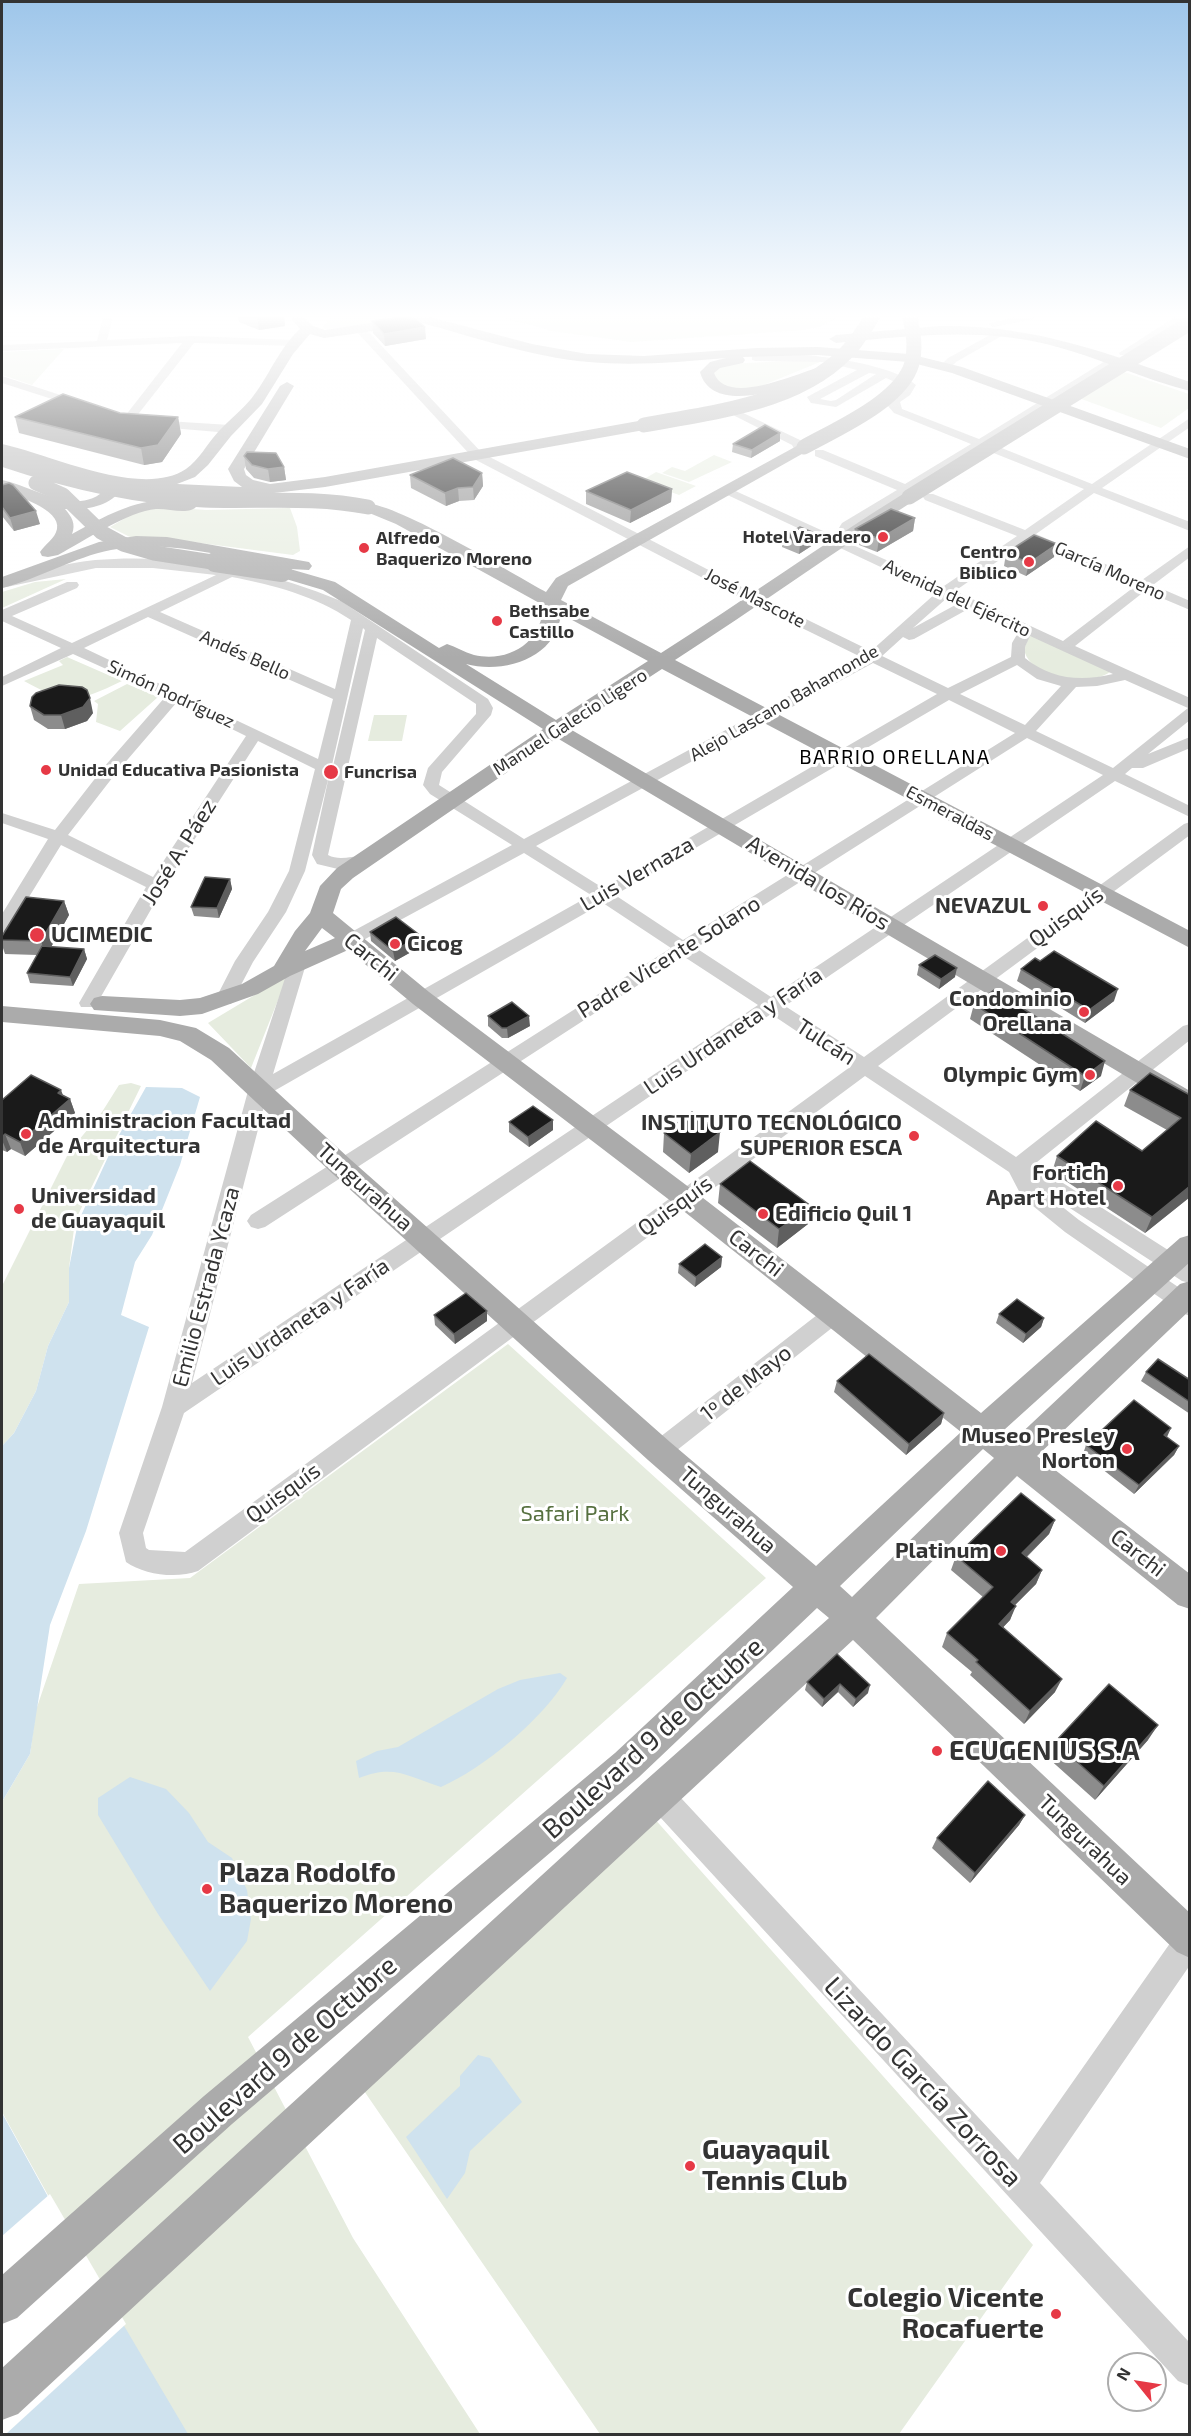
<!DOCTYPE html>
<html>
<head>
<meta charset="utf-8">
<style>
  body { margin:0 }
  #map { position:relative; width:1191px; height:2436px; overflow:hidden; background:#fff; font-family:"Exo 2",sans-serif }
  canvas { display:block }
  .frame { position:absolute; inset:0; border:3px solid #333; pointer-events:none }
  .north { position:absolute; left:1107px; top:2352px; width:60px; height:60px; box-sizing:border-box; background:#fff; border:2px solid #adadad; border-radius:50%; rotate:300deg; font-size:16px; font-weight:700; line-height:24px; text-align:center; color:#333 }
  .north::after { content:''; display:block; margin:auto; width:21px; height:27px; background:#e63946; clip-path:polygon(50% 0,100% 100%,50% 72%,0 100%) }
</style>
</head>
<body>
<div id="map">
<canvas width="1191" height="2436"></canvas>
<div class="frame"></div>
<div class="north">N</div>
</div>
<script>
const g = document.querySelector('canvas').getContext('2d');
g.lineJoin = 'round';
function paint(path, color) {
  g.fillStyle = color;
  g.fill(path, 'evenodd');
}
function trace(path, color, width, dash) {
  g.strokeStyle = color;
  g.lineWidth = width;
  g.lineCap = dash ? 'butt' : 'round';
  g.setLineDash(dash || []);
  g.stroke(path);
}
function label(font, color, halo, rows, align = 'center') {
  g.font = font + ' "Exo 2",sans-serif';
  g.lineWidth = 6;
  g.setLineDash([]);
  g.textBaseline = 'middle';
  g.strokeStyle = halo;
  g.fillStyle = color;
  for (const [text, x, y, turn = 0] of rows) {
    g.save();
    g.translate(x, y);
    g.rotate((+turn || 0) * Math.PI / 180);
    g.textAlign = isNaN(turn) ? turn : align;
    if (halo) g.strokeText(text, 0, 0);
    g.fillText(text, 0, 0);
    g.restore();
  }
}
const green = new Path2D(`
  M330,317H384L398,320L345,328L322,329Z
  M500,317H838L820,327L804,330L631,342L552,331Z
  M64,349L32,385L2,375V352Z
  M809,360L820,362L754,389H736L712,380L714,370L727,364Z
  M1121,371L1189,394V408L1161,428L1076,397Z
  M714,455L732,462L689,482L662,473L672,467L685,471Z
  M656,472L696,486L679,495L641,481Z
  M163,507L206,510L290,508L297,527L300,551L293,555L161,538H132L110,527L141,509Z
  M66,579L2,608V592L35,582Z
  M1034,634L1110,672C1089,687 1029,679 1024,649L1029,637Z
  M67,657L122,681C79,702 67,705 24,681L63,665L59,661Z
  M127,684L158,697L120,731L96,722L98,704L94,701Z
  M374,715H407L402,741H368Z
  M288,975L251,1068L208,1023Z
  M131,1083L141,1086L75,1221L69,1268V1302L48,1346L36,1391L14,1433L2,1446V1286L69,1152L102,1112L119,1085Z
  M508,1344L766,1578L248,2037L353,2238L480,2434H180L2,2112V1802L30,1754L36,1710L79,1584L190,1578Z
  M653,1817L1033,2245L899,2434H600L362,2088Z`);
const water = new Path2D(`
  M146,1087L182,1088L200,1097L180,1165L152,1235L135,1262L121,1315L149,1327L86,1531L50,1625L30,1754L2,1802V1446L14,1433L36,1391L48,1346L69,1302V1268L78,1222L114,1144Z
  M560,1673L567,1678C543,1719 484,1768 441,1787C407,1776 394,1764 359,1778L356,1761L377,1751L398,1747L498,1689L520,1680Z
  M130,1777L166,1789L189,1813L208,1842L232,1858L247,1890L251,1919L247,1941L210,1991L158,1914L98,1815V1798Z
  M478,2055L490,2058L522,2102L470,2151L465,2173L447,2199L406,2137L460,2086V2076Z
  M2,2113L52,2204L188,2434H2Z`);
const pier = new Path2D(`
  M50,2194L126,2324L6,2434H2V2236Z`);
const minor = new Path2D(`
  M103,317H113L107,340L191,336L294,340L299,343L294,346L194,343L132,422L128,424L122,420L182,343L2,351V345L97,341Z
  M1015,317H1035L1030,320L993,327L988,324Z
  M1175,317H1187L1128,355H1120L1119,353Z
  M360,326L364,327L482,453L761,597L871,651L936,593L719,491L721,488H729L834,536L842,523L897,490L815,456V450H823L905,484L971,444L894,413L888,406L891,399L904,386L886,378L836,407L811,403L807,397L857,370L825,362L756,361L752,360V356C786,349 890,361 916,385L910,395L900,402L902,409L979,439L1110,358H1118V362L989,443L1092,484L1190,418V427L1102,488L1190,522V531L1094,493L1036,534L1142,580L1190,546V557L1153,585L1190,601V610L1145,591L1075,646L1190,698V720L1148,754L1190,737V748L1143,768H1132L1125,774L1190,806V817L1115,781L785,1006L864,1057L1184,824L1190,822V835L878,1066L1016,1157L1183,1026L1190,1024V1040L1032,1166L1052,1176L1190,1264V1283L1182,1281L1036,1186L1079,1220L1190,1295V1316L1182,1313L1065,1232L1022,1197L1009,1172L865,1076L198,1571C177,1579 144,1575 126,1562L119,1533L162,1407L248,1091L291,960H303L306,964L273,1074L591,895L524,853L356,944H344L341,940L344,936L512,845L430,794L423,785L428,768L476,714V704L377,638L328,855C341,862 355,854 369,857L371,861L369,865L338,869L317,864L312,855L329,776L305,871L286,912L253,962L231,1004H217L215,1000L235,961L268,912L289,871L315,769L258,741L165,885L95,1007H81L79,1003L146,887L61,845L8,931L2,932V914L48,839L2,823V813L55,830L104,767L166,696L73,654L2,686V677L61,648L2,621V610L67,582H77L79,585L77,588L12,616L72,643L216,575L153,568H96L2,588V580C32,573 63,563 95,560C177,553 266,569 341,601L488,699L493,708L491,715L442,772L439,785L524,839L861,657L751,603L474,459L356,331L355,329ZM869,373L876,374L836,400L831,401L820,399ZM981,448L1084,489L1025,530L933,494H925L923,497L925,500L1017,536L944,586L844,541L852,529ZM1028,540L1134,587L1063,641L955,591ZM232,577C274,585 315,596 351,620L335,689L160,612ZM947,598L959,603L913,628ZM970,608L1019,631L1012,643L1011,657L948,688L882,656L903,637L909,640L914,639ZM148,617L333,699L318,759L84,648ZM363,628L365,630L333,766L332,765ZM1030,636L1113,674C1080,682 1051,679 1025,658V647ZM873,663L937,694L603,888L536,846ZM1017,665L1037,679L1061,686L1025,725L960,694ZM1125,680L1188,708L1113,768L1036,731L1076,687L1097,686ZM949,700L1015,733L683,940L615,895ZM177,702L246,736L153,877L68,835L116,773ZM1027,738L1103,775L771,997L696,948ZM603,903L671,948L251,1215L247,1221L251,1227L258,1229L265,1227L683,956L758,1005L192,1383L267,1095ZM771,1014L850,1067L185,1552L149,1550L146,1548L143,1533L184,1413Z
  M1001,329L1005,330V334L956,362L949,369H941L939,367L948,358Z
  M2,376L88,404L90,406L84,409L80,408L2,383Z
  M739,411L800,440L806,449L804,452H796L792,445L735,416L733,414Z
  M151,420L230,425L236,429L230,433L147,426L145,424Z
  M834,1305L842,1308L845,1314L842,1320L667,1458L659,1461L651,1458L647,1451L651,1444L826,1308Z
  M658,1780L668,1784L1018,2160L1180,1929L1190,1924V1965L1040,2183L1190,2343V2386L1178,2381L648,1804L644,1794L648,1784Z`);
const major = new Path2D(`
  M290,317H304L313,326L325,330L409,317H430L532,344L587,354L644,356L757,348L818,347L909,354L962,367L1190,449V459L952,373L909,362L818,355L743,357L745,360L743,363L720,368L714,373C727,408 801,371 824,366L831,370L829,373C800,383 713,420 700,372L710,362L726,358C680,362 634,366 589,362C530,357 471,336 415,321L414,325L409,326L324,338L310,334L293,354L262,404L231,436L208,465L195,477L177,484L242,487L234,481L228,469L280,386L287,382L294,386L244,469L246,475L253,480L270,484L325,477L644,420L652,425L644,430L325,487L240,497L178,494L121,485L123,488C109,507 87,510 65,509C72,517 76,524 72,534C106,516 136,498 175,500C183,501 192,500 197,506C189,516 168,508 156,509C129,511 84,541 58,555L48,557L42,556L40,552C45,544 55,539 57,529C61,509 16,496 2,490V480C33,486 78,519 107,488L94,481L2,454V444C50,454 141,499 186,469C199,460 207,444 218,432C229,420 241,411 251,399C269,377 278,349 300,329Z
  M939,326C1030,324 1105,352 1190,382V391C1142,379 1098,357 1050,345C979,327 908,336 836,343L829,339L836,335Z
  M804,442L809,444L812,447L809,450L568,586L561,600L661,653C743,601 821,545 903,494H915L917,497L915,500C833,552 756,608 675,660L1190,931V948L662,669L570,729L1190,1091V1112L1181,1109L557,738L353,878L341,889L333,913L429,992L694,1191L981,1413L1180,1238L1190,1235V1262L1004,1430L1015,1439L1180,1284L1190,1281V1310L1037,1456L1190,1574V1609L1178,1605L1017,1476L876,1618L1190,1913V1958L1177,1952L853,1640L18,2414L2,2420V2368L645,1781L829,1618L817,1608L639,1777L232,2124L17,2318L2,2324V2275L204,2096L615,1753L793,1587L648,1460L333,1174L211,1060L180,1041L160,1036L2,1022V1006L160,1020L196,1028L229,1048L351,1160L670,1442L816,1566L961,1432L676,1205L413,1004L348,950L290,976L258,994L202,1014L180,1016L94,1010L90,1004L94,998L102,996L180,1000L200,998L242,984L274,966L295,931L310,913L320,886L337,868L543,729L323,590L276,576L273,572L281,567C226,557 167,539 111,550C74,557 39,579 2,588V577L99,542L136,536L167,537L309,562L312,566L309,570L290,569L335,582L439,648L447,644C456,647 464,652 474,655C509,663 543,642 543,605L396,524L362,510L360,507L362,504C388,497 516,576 546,592L556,578ZM561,614L648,661L556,720L466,664C503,674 556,659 561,614ZM322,928L335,938L305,951ZM983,1449L994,1458L852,1597L840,1586Z`);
const majorBridgeFar1 = new Path2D(`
  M644,425C714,412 806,403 854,344C861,335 866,326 872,317
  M804,447C836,429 902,401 912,363C916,348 913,332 910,317
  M2,459C67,481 134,497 204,500C259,502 313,496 368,507
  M36,483L63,495L101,532L123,544L154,553L225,564
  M909,497L1190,323`);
const majorBridge = new Path2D(`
  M215,562L282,572`);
const wall = new Path2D(`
  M238,317H284L285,326L259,330L239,322Z
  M372,321L426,339L385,346L373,333Z
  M120,413L178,417L181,434L162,462L144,465L19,433L15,417Z
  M780,433V441L751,458L732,452L733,444Z
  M244,456L284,467L286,480L270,482L254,478L246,469Z
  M482,473L483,486L474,500L459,501L446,506L411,488L410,475Z
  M2,485L40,524L14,531L2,516Z
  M672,489L671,502L630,523L586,504V491Z
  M915,518L913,531L877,552L854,543L855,529Z
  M782,538L816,543L799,554L782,547Z
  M1006,553L1054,557L1026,576L1004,566Z
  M30,706L93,713L87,721L65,729H48L34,720Z
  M230,879L232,889L219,918L194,916L191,907Z
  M64,901L69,915L51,947L84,949L87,959L73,986L30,983L27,973L37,955L5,954L2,945V936Z
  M370,932L422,946L395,961L371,941Z
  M1040,961L1114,1001L1085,1023L1017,981L1021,969Z
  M919,965L955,977L939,989L917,975Z
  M974,1004L1101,1076L1080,1091L970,1019Z
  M488,1016L530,1026L508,1038H502L488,1026Z
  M1130,1090L1190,1095V1197L1145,1233L1052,1172L1057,1156L1142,1151L1167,1130L1124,1106Z
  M63,1095L70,1099L75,1113L25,1156L11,1149L7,1152L2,1150V1100Z
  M553,1120V1130L529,1147L509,1132V1122Z
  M664,1133L718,1152L689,1173L663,1152Z
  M720,1184L811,1206L808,1224L777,1248L718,1203Z
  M722,1257L721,1267L695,1287L678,1273L679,1264Z
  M487,1311V1321L455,1344L435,1325L434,1315Z
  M999,1314L1044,1318L1041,1327L1023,1343L996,1323Z
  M1146,1372L1190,1380V1414L1141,1381Z
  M837,1381L944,1413L941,1424L906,1455L834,1392Z
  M1166,1437L1179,1446L1174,1455L1134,1494L1083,1454L1086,1445Z
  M1055,1520L1049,1534L1027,1557L1042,1570L1036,1584L1015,1605L1010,1620L1003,1627L1055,1692L1024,1724L970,1675L972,1672L942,1647L947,1633L983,1597L951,1570L956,1556Z
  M837,1654L868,1693L853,1707L838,1692L822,1707L805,1690L807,1682Z
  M1148,1740L1095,1800L1047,1757L1055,1742Z
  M1025,1815L1019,1825L970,1883L932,1848L937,1838Z`);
const shadedWall = new Path2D(`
  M268,317H284L285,326L259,330L257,318Z
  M425,327L426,339L385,346L384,334Z
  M178,417L181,434L162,462L144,465L141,448Z
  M780,433V441L751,458L752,450Z
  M284,467L286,480L270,482L268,469Z
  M482,473L483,486L474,500L473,487Z
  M458,488L459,501L446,506L445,493Z
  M672,489L671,502L630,523L631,510Z
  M36,511L40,524L14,531L10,518Z
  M915,518L913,531L877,552L879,539Z
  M817,534L816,543L799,554L800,545Z
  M1057,544L1054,557L1026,576L1029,563Z
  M90,698L93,713L87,721L65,729L61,715Z
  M230,879L232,889L219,918L217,908Z
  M64,901L69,915L46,956L41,941Z
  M421,936L422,946L395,961L393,951Z
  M84,949L87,959L73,986L70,977Z
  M957,968L955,977L939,989L941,979Z
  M1118,989L1114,1001L1085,1023L1089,1010Z
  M529,1016L530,1026L508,1038L507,1028Z
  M1105,1061L1101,1076L1080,1091L1085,1076Z
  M61,1090L66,1103L70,1099L75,1113L25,1156L20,1142Z
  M553,1120V1130L529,1147L528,1137Z
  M720,1132L718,1152L689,1173L691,1154Z
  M5,1134L11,1149L7,1152L2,1140V1137Z
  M1190,1186V1197L1145,1233L1152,1217Z
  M811,1206L808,1224L777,1248L779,1229Z
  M722,1257L721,1267L695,1287L696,1277Z
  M487,1311V1321L455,1344L454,1334Z
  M1044,1318L1041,1327L1023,1343L1026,1334Z
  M944,1413L941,1424L906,1455L909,1444Z
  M1171,1428L1167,1437L1164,1435Z
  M1179,1446L1174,1455L1134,1494L1139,1485Z
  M1055,1520L1049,1534L1016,1567L1022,1553Z
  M1042,1570L1036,1584L1005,1615L1011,1602Z
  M1016,1606L1010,1620L994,1637L999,1624Z
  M1062,1679L1055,1692L1024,1724L1030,1711Z
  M840,1684L838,1692L822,1707L824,1699Z
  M870,1685L868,1693L853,1707L856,1699Z
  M1158,1725L1148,1740L1095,1800L1104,1786Z
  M1025,1815L1019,1825L970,1883L975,1873Z`);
const building = new Path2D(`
  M252,317H268L257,318Z
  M401,317L416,319L425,327L384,334L372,321Z
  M63,394L120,413L178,417L158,445L141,448L15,417Z
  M765,425L780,433L752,450L733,444Z
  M247,452L276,453L284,467L268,469L252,465L244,456Z
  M453,458L482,473L473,487L458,488L445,493L410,475Z
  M627,472L672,489L631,510L586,491Z
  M9,483L13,485L36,511L10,518L2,507V485Z
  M891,509L915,518L879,539L855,529Z
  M800,527L817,534L800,545L782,538Z
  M1034,535L1057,544L1029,563L1006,553Z
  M59,685L82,687L87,690L90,698L83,707L61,715H44L30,706L32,697L36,693Z
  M205,877L230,879L217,908L191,907Z
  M26,897L64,901L41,941L2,940V936Z
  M396,917L421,936L393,951L370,932Z
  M42,946L84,949L70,977L27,973Z
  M1054,951L1118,989L1089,1010L1021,969L1035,958L1040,961Z
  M935,955L957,968L941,979L919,965Z
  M994,990L1105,1061L1085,1076L974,1004Z
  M512,1002L529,1016L507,1028H502L488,1016Z
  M1150,1073L1190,1095V1186L1152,1217L1057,1156L1096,1121L1142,1151L1181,1118L1130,1090Z
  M31,1075L61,1090L58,1093L70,1099L20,1142L5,1134L2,1137V1100Z
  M533,1106L553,1120L528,1137L509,1122Z
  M692,1112L720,1132L691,1154L664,1133Z
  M750,1161L811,1206L779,1229L720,1184Z
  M705,1244L722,1257L696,1277L679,1264Z
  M466,1293L487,1311L454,1334L434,1315Z
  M1017,1299L1044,1318L1026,1334L999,1314Z
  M869,1354L944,1413L909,1444L837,1381Z
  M1158,1359L1190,1380V1402L1146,1372Z
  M1134,1400L1171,1428L1164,1435L1179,1446L1139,1485L1086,1445Z
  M1021,1493L1055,1520L1022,1553L1042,1570L1011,1602L1016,1606L999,1624L1062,1679L1030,1711L976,1662L978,1660L947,1633L993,1587L956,1556Z
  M837,1654L870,1685L856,1699L840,1684L824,1699L807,1682Z
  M1109,1684L1158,1725L1104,1786L1055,1742Z
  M988,1781L1025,1815L975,1873L937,1838Z`);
const markers = [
  [883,537,6,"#e63946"],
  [364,548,6,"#e63946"],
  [1029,562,6,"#e63946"],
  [497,621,6,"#e63946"],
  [46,770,6,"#e63946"],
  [331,772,8,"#e63946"],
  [1043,906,6,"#e63946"],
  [37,935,8,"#e63946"],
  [395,944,6,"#e63946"],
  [1084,1012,6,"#e63946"],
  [1090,1075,6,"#e63946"],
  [26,1134,6,"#e63946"],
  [914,1136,6,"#e63946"],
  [1118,1186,6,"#e63946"],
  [19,1209,6,"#e63946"],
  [763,1214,6,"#e63946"],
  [1127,1449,6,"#e63946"],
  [1001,1551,6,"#e63946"],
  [937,1751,6,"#e63946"],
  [207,1889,6,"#e63946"],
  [690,2166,6,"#e63946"],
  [1056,2314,6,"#e63946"]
];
const farPoinames = [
  ["Hotel Varadero",871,537,"right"],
  ["Alfredo",376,538],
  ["Baquerizo Moreno",376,559],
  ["Centro",1017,552,"right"],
  ["Biblico",1017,573,"right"],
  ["Bethsabe",509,611],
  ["Castillo",509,632],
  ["Unidad Educativa Pasionista",58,770],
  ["Funcrisa",344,772]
];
const farStreetnames = [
  ["García Moreno",1110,571,24],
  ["José Mascote",755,598,27],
  ["Avenida del Ejército",957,598,25],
  ["Andés Bello",245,655,24],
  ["Simón Rodríguez",171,694,25],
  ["Alejo Lascano Bahamonde",784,703,-30],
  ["Manuel Galecio Ligero",570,722,-33],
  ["Esmeraldas",950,813,28]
];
const farNeighbourhoodnames = [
  ["BARRIO ORELLANA",895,757]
];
const streetNames = [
  ["José A. Páez",179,852,-58],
  ["Luis Vernaza",637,874,-30],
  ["Avenida los Ríos",818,883,31],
  ["Quisquís",1066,917,-36],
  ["Carchi",371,957,39],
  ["Padre Vicente Solano",669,957,-32],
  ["Luis Urdaneta y Faría",733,1031,-34],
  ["Tulcán",826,1042,33],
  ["Tungurahua",365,1187,42],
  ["Quisquís",675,1206,-36],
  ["Carchi",756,1253,38],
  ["Emilio Estrada Ycaza",206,1287,-75],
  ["Luis Urdaneta y Faría",300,1322,-34],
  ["1º de Mayo",746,1383,-38],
  ["Quisquís",283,1493,-36],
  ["Tungurahua",728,1510,41],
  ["Carchi",1138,1553,38],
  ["Tungurahua",1085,1840,44]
];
const poiNames = [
  ["NEVAZUL",1031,906],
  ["UCIMEDIC",51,935,"left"],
  ["Cicog",407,944,"left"],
  ["Condominio",1072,999],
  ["Orellana",1072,1024],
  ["Olympic Gym",1078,1075],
  ["Administracion Facultad",38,1121,"left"],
  ["de Arquitectura",38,1146,"left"],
  ["INSTITUTO TECNOLÓGICO",902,1123],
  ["SUPERIOR ESCA",902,1148],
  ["Fortich",1106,1173],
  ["Apart Hotel",1106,1198],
  ["Universidad",31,1196,"left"],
  ["de Guayaquil",31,1221,"left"],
  ["Edificio Quil 1",775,1214,"left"],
  ["Museo Presley",1115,1436],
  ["Norton",1115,1461],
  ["Platinum",989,1551]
];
const parkNames = [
  ["Safari Park",575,1514]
];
const nearStreetnames = [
  ["Boulevard 9 de Octubre",653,1738,-42],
  ["Boulevard 9 de Octubre",285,2055,-41],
  ["Lizardo García Zorrosa",923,2082,47]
];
const nearPoinames = [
  ["ECUGENIUS S.A",949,1751],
  ["Plaza Rodolfo",219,1873],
  ["Baquerizo Moreno",219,1904],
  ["Guayaquil",702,2150],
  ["Tennis Club",702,2181],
  ["Colegio Vicente",1044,2298,"right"],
  ["Rocafuerte",1044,2329,"right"]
];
paint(green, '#e6ecdf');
paint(water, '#cfe2ee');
paint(pier, '#fff');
paint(minor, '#d0d0d0');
paint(major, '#ababab');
trace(majorBridgeFar1, '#ababab', 15);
trace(majorBridge, '#ababab', 20);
paint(wall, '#8c8c8c');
paint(shadedWall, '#5f5f5f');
paint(building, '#1a1a1a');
trace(building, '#5f5f5f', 1.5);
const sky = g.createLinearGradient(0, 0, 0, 658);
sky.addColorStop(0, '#9ec6ea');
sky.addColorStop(0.48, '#fff');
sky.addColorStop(1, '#ffffff00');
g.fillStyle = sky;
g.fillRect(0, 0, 1191, 658);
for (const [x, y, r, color] of markers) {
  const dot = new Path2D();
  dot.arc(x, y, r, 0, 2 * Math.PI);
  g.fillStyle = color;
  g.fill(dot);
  trace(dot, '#fff', 2);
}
label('bold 18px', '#333', '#fff', farPoinames, 'left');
label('18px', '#333', '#fff', farStreetnames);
g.letterSpacing = '1.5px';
label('20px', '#000', '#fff', farNeighbourhoodnames);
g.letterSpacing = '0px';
label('22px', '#333', '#fff', streetNames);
label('bold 22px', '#333', '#fff', poiNames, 'right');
label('22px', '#56703f', '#fff', parkNames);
label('27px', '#333', '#fff', nearStreetnames);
label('bold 27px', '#333', '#fff', nearPoinames, 'left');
</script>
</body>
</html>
